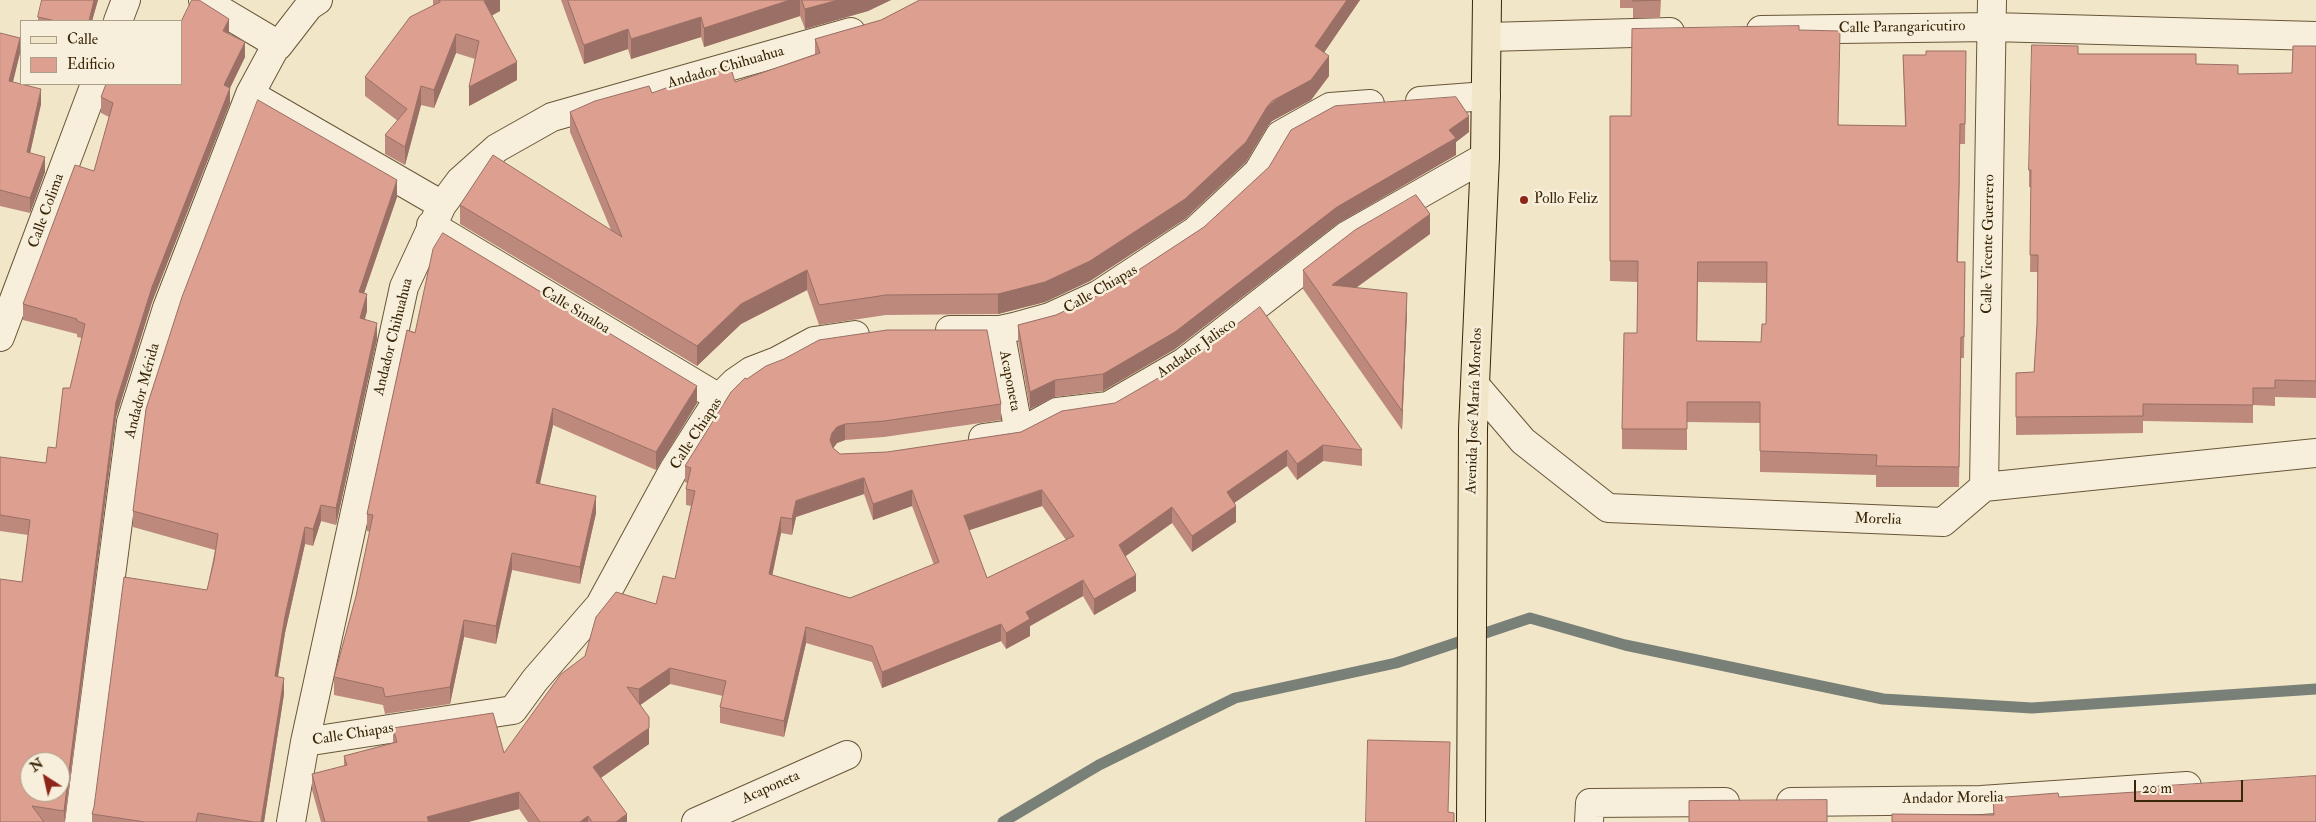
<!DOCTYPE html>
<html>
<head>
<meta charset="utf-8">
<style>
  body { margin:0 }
  #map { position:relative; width:2316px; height:822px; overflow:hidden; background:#f2e6c8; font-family:"IM FELL Double Pica",serif }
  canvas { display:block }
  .legend { position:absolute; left:20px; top:20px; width:162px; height:65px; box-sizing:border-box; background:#f7efdb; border:1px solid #ab9f87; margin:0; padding:6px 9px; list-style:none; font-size:15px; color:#3a2608 }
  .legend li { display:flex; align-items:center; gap:10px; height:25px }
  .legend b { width:25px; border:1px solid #ab9f87 }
  .north { position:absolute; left:20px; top:752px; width:50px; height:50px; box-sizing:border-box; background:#f7efdb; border:1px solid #ab9f87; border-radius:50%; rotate:325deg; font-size:14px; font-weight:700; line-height:20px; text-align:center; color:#3a2608 }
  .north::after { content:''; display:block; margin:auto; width:18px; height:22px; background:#8f2418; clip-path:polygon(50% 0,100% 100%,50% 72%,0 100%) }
  .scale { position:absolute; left:2134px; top:780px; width:109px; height:22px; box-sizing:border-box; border:2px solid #3a2608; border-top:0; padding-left:6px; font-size:15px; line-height:18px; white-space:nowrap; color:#3a2608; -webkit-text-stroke:4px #f7efdb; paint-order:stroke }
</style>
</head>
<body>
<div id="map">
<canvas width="2316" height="822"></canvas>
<ul class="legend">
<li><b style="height:6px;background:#f2e6c8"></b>Calle</li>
<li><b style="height:14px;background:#dc9f90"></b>Edificio</li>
</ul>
<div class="north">N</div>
<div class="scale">20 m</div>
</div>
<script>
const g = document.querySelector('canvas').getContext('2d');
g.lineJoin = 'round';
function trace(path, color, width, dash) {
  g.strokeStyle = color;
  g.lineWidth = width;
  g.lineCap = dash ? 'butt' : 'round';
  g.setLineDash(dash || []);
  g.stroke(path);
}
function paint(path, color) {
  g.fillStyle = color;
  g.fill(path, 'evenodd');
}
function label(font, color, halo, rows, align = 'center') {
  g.font = font + ' "IM FELL Double Pica",serif';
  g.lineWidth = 5;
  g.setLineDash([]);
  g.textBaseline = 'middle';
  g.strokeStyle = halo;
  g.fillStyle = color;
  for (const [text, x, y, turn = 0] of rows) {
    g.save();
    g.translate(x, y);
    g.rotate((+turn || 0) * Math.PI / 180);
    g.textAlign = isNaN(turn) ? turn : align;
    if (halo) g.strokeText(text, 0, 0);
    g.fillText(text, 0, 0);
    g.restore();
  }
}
const stream = new Path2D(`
  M1003,822L1099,765L1235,698L1396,663L1530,618L1625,645L1883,699L2032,708L2316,689`);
const minor = new Path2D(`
  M203,0L277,44
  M118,21L126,0
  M1761,30L1992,27L2316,36
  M1487,37L1670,32
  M250,94L442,205
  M1420,101L1486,96
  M431,225L719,398
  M950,330H1000L1014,327L1050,317L1098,295L1195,231L1258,172L1280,135L1330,107L1370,104
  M1000,330L1019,433
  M0,337L95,84
  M1475,385L1523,441L1608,508L1943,522L1984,487L2316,453
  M983,438L1019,433L1057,412L1108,406L1184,362L1346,236L1485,157
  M1984,487L1992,0
  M305,742L513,710L535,680L600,605L674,469L719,398L735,382L751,371L777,361L814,341L855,335
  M1791,802L1981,800L2187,786
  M79,822L131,422L167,308L250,94L277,44L278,46L309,6L318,0
  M291,822L305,742L404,287L442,205L460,181L497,148L552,117L851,32
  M696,822L847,755
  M1589,822L1590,803L1725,802`);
const primary = new Path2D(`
  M1471,822L1473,429L1485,157L1487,0`);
const wall = new Path2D(`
  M98,0L92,21H38V17Z
  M433,0H500V11L492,15L517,80L469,106L475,59L456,53L434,108L421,105L405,165L385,154V135L398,121L365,96V77L433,6Z
  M561,0H891L868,11L805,29L800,16L704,47L701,37L631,59L628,49L584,64Z
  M920,0H1360L1324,52L1329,76L1311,100L1272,121L1267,127L1246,162L1185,219L1090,281L1045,302L998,314L886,315L819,325L807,290L741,324L697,366L460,224V205L611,230L570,132V112L652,93L735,82L815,54V39L881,20Z
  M1620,0H1661L1660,18H1633V8H1620Z
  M1799,30L1839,125L1905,126L1903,55H1926L1966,51L1965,144H1960L1959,205L1958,262H1965L1964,358H1961L1959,487H1876V475L1760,472V423L1687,422V450L1622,449V429L1637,333L1638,282L1610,281V116H1631ZM1698,282L1767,283L1766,324L1761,342L1697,341Z
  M0,33L20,53L13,82L41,104L30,153L45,172L30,213L0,206Z
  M229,34L245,57L230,88V103L152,302L116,417L65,822H0L22,582L28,535L0,531V457L46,463L56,448L82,338L77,337V334L23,320V304L94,171L109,117L101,113V97L181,84Z
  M2316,46V398L2275,397V406L2253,405V423L2143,421V433L2016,435V373L2034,372L2037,324L2038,272H2030L2031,187H2029V170L2078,54L2196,64L2238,74L2292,73Z
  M1469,132L1456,142V155L1337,224L1175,349L1103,391L1055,397L1030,409L1018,341V325L1056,315Z
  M397,197L364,293L367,311L365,319L377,339L336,525L321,521L313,546L305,544L285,633L278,677L284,694L264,822H92V814L207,590L215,550L133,527V511Z
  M1430,234L1356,288L1407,312L1402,430L1303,289V270Z
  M407,330L697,403L656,470L553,425L540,484L596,513L580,584L512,570L496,644L464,637L450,704L385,714L383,705L334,695V677L356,596L370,532L367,531V514Z
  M747,379L1001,404V420L884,437L845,440L837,443L833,448L840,454L887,452L1021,432L1062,411L1362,450V466L1323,461L1297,480L1287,466L1234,503L1236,522L1192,552L1172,523L1125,556L1136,591L1094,615L1083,596L1030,626V636L1006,649L1001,641L882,688L872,662L806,643L784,737L720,723V707L723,696L670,684L640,705L649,744L601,778L627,822H528L519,809L468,822H321L312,790V774L344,766V756L393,743V728L504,753L656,604L675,579L691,506L686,505V489L687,483L685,482V466ZM864,494L873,520L912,506L934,565L850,598L772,575L781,533L792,535L796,517ZM1042,506L1066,540L987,578L969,530Z`);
const shadedWall = new Path2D(`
  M94,0H98L92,21H89Z
  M486,0H500V11L484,20V1Z
  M790,0H800V16L704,47V28Z
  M838,0H891L868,11L805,29V9Z
  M1347,0H1360L1315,66V46Z
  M701,17V37L631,59V39Z
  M229,19V34L223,31Z
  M628,29V49L584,64V45Z
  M456,34V53L434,108V90Z
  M20,38V53L9,97V81Z
  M245,42V57L230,88V103L152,302L116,417L64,822V811L116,402L152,287L224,85Z
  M1329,56V76L1311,100L1272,121L1267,127L1246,162L1185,219L1090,281L1045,302L998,314V294L1267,107Z
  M517,62V80L469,106V87Z
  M421,86V105L405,165V147Z
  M41,89V104L27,167V152Z
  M1469,116V132L1456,142V155L1337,224L1175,349L1103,391V374L1337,207Z
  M1960,124V144L1959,205V184Z
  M45,157V172L30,213V198Z
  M397,180V197L359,308V292Z
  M1430,214V234L1332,305V285Z
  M807,270V290L741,324L697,366V346L741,304Z
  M1407,293V312L1402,430V411Z
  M367,294V311L360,335V318Z
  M377,323V339L336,525V508Z
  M1055,380V397L1030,409V392Z
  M697,386V403L656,470V452Z
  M553,408V425L536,500V483Z
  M845,424V440L837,443L832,450L830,440L832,433L837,427Z
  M1323,445V461L1297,480V464Z
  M1287,450V466L1227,508V492Z
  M864,478V494L796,517L792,535V519L796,501Z
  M912,490V506L873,520V504Z
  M1042,490V506L964,532V516Z
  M596,496V513L580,584V567Z
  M321,505V521L313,546V529Z
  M1236,506V522L1192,552V536Z
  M1172,507V523L1119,561V545Z
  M781,517V533L769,591V574Z
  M305,527V544L285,633L275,693V676L285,616Z
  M512,553V570L496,644V626Z
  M1136,575V591L1094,615V599Z
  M1083,580V596L1030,626V636L1006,649V633L1026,612Z
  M464,620V637L450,704V687Z
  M1001,624V641L882,688V672Z
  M806,627V643L784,737V721Z
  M670,668V684L639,706V689Z
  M284,678V694L264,822H261Z
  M649,728V744L593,783V767Z
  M519,792V809L468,822H427V817Z
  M627,814V822H616Z
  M588,816V822H580Z`);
const building = new Path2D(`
  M42,0H94L89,21H56L38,17Z
  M192,0H199L229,19L223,31L245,42L224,85L230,88L152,287L116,402L64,811L32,806L44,822H0V579L22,582L30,520L0,515V457L46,463L48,447L56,448L63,388H70L85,324L77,321V319L23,304L75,165L94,171L113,103L101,97L106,84H181V22ZM30,762H60V792H30Z
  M439,0H486L484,1L517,62L469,87L479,41L456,34L434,90L421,86L405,147L385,135L407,109L365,77L410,17L440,2Z
  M568,0H790L704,28L701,17L631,39L628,29L584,45Z
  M802,0H838L805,9Z
  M920,0H1347L1315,46L1329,56L1311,80L1272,101L1267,107L1246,142L1185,199L1090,261L1045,282L998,294L886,295L819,305L807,270L741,304L697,346L460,205L493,155L622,237L570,112L595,101L649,86L652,93L730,65L735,82L820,53L815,39L881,20Z
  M1633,0H1660L1633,1Z
  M1799,26V30L1840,31L1838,125L1906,126L1903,55H1926V51H1966L1965,124H1960L1959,184L1957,262H1965L1964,337H1961L1959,467L1876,466L1877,455L1760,451V402H1687V429H1622L1624,333H1637L1638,261H1610V116H1631L1632,29ZM1698,262H1767L1766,324H1762L1761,342L1697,341Z
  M0,33L20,38L9,81L41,89L27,152L45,157L30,198L0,190Z
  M2032,45L2078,46V54H2196V64L2238,65V74L2292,73L2293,46H2316V381L2275,380V388H2253V405L2143,404V416L2016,417V373L2034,372L2037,324L2038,255H2030L2031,170H2029Z
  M1456,97L1469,116L1449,130L1456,138L1337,207L1175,332L1103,374L1055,380L1030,392L1018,325L1056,315L1105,292L1204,227L1269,167L1291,130L1335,106Z
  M258,100L397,180L359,292L367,294L360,318L377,323L336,508L321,505L313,529L305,527L285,616L275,676L284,678L261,822H254L198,813L196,822H145L92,814L94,807L124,577L207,590L214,561L218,534L133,511L146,409L182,297Z
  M1416,195L1430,214L1332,285L1407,293L1402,411L1303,270L1355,230Z
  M443,233L697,386L656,452L553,408L536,483L596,496L580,567L512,553L496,626L464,620L450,687L385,697L383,688L334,677L356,596L373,515L367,514L407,330L415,333L433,249Z
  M1260,307L1362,450L1323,445L1297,464L1287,450L1227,492L1236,506L1192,536L1172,507L1119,545L1136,575L1094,599L1083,580L1026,612L1030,619L1006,633L1001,624L882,672L872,646L806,627L784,721L720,707L726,681L670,668L639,689L627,687L649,717V728L593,767L627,814L616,822H592L588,816L580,822H540L519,792L427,817L429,822H325L312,774L347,765L344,756L397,742L393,728L493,713L504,753L561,674L585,656L596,617L616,592L656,604L663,576L675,579L695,491L686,489L691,468L685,466L731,392L745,378L747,379L766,366L784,359L819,340L887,330H987L1001,404L884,421L845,424L837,427L832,433L830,440L833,448L840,454L887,452L1021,432L1062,411L1115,403L1193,358ZM864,478L873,504L912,490L939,562L850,598L769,574L781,517L792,519L796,501ZM1042,490L1074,536L987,578L964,516Z
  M1368,740L1450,742L1448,812L1454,813V822H1366Z
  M2316,776V822H1892V814L1994,815L1993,798L2058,793L2059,797L2151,791V787Z
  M1827,800V822H1689V801Z`);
const markers = [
  [1524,200,5,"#8f2418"]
];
const streetNames = [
  ["Calle Parangaricutiro",1902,28,-1],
  ["Andador Chihuahua",726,68,-16],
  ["Calle Colima",47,211,-70],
  ["Calle Vicente Guerrero",1989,244,-89],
  ["Calle Chiapas",1101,290,-30],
  ["Calle Sinaloa",575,311,31],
  ["Andador Chihuahua",394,337,-76],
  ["Andador Jalisco",1197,349,-35],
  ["Acaponeta",1009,381,79],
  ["Andador Mérida",143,391,-75],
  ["Avenida José María Morelos",1475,411,-88],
  ["Calle Chiapas",697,434,-57],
  ["Morelia",1878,520,2],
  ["Calle Chiapas",353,735,-9],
  ["Acaponeta",771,788,-24],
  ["Andador Morelia",1953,799,-1]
];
const poiNames = [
  ["Pollo Feliz",1534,200]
];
trace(stream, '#788077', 11);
trace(minor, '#685638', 30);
trace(primary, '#3a2608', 30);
trace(minor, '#f7efdb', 28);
trace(primary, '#f2e6c8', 28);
paint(wall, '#bd897c');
paint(shadedWall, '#9a6f65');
paint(building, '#dc9f90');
trace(building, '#9a6f65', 1);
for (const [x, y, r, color] of markers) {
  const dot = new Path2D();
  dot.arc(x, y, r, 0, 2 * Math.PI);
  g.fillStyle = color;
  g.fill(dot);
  trace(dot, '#f7efdb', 2);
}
label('15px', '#3a2608', '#f7efdb', streetNames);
label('15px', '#3a2608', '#f7efdb', poiNames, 'left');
</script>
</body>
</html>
